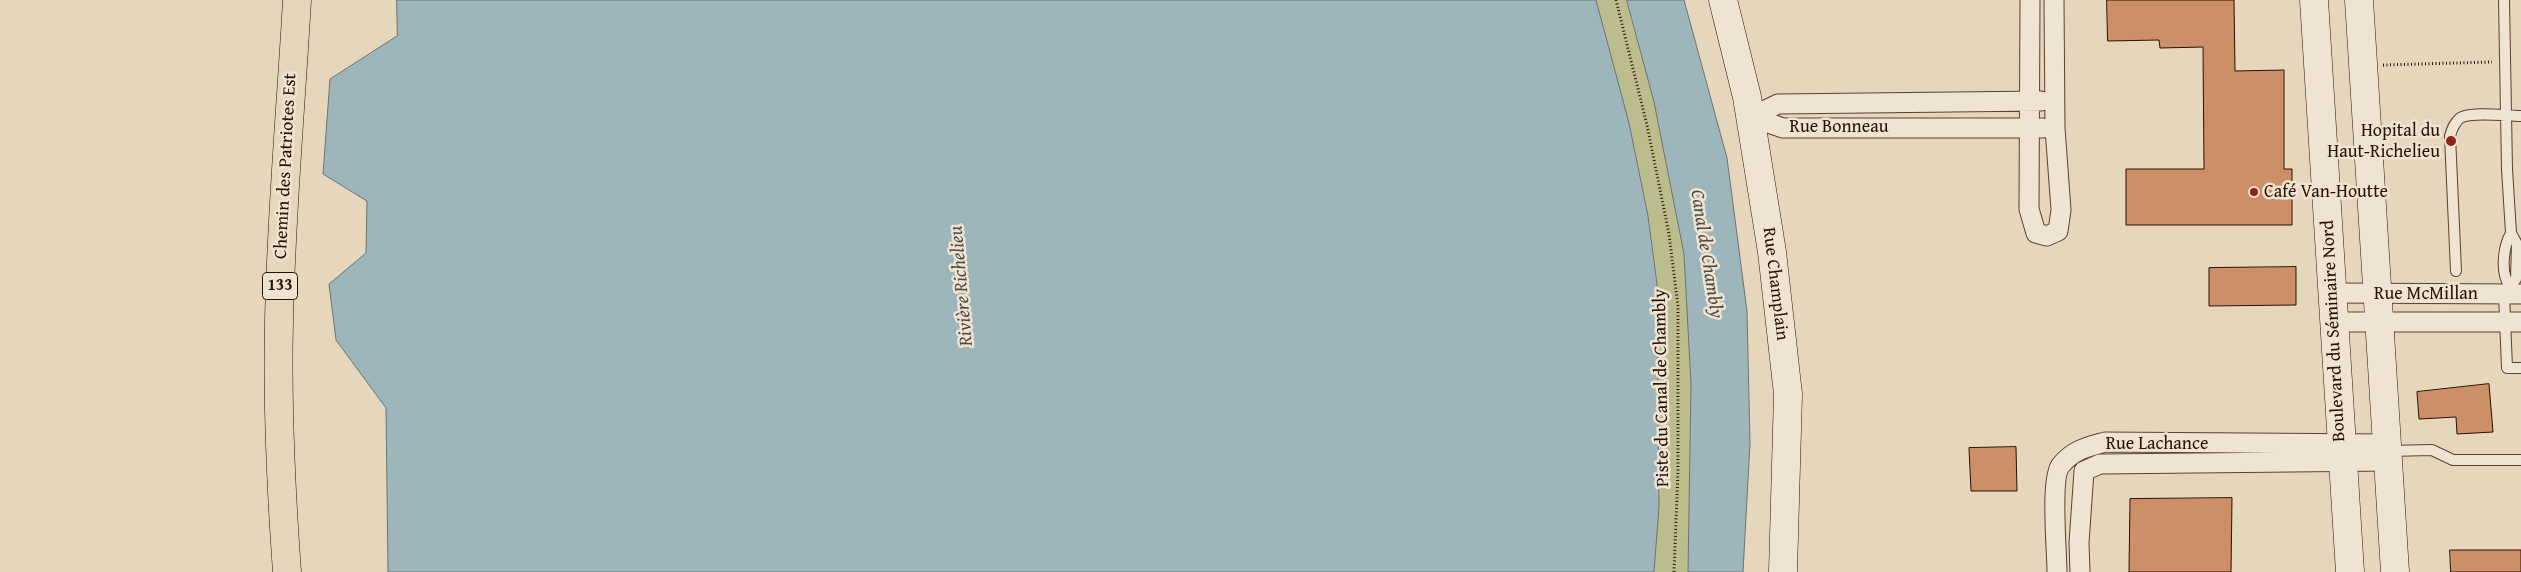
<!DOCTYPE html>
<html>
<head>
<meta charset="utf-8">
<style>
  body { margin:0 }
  canvas { display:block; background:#e6d6bc }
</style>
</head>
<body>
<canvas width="2521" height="572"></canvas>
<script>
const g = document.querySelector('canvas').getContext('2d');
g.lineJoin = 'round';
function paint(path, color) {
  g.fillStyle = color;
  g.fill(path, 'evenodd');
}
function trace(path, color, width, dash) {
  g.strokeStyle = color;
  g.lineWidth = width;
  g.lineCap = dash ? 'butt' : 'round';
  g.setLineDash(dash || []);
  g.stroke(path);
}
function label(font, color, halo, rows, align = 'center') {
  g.font = font + ' "Gentium Book Plus",serif';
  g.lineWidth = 5;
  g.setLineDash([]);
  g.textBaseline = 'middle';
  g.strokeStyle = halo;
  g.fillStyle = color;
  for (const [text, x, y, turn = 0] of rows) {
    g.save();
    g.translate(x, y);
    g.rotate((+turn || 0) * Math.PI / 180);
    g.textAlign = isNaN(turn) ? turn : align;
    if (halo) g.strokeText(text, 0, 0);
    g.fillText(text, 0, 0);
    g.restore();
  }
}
const green = new Path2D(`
  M1596,0H1627L1654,102L1684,254L1691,384L1688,572H1654L1659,507L1657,284L1648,215L1629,123Z`);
const water = new Path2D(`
  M397,0H1596L1629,123L1648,216L1657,284L1659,507L1654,572H388L386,408L336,340L329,284L366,253L367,201L323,174L330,79L397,36Z
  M1627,0H1684L1727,158L1747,311L1750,443L1743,572H1688L1691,384L1684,254L1654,102Z`);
const building = new Path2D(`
  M2107,0H2234L2235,71L2284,70V169H2292V225H2126V169H2204L2203,47L2160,48L2159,40L2108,41Z
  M2296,267V305L2209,306V268Z
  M2489,384L2493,432L2457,434L2456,417L2419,419L2417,392Z
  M2016,447L2017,491H1971L1969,448Z
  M2232,498L2231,572H2129L2130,499Z
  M2450,550H2521V572H2451Z`);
const path = new Path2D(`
  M1616,0L1647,125L1669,234L1678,306V470L1674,572
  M2383,65L2492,62`);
const lane = new Path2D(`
  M2504,0L2507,169L2511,233L2517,244L2516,279L2510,287C2500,273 2503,247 2511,233
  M2456,271L2450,136C2452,129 2454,123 2460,118C2471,111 2507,116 2521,116
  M2504,294L2507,368H2521
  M2388,451L2432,450L2453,460H2521`);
const street = new Path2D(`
  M2030,0L2029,209L2036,233L2047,236L2058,231L2061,210L2055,128L2054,0
  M1751,117L1778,104L2041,101
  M1751,117L1783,128H2043
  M2332,293L2521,294
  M2334,322H2521
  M2057,572C2057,552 2050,477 2061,465C2073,450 2087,447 2105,442L2386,444
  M2080,572L2079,543L2084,471L2100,464L2388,461`);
const secondary = new Path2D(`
  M1723,0L1747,97L1772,252L1788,394L1783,572
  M2314,0L2350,572
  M2359,0L2395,572`);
const primary = new Path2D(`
  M287,572C281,489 277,405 279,322C281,214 291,107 297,0`);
const markers = [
  [2451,141,6,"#8f2418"],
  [2254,192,5,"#8f2418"]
];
const shields = [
  [280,286,35]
];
const shieldNames = [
  ["133",280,286]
];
const streetNames = [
  ["Rue Bonneau",1839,127],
  ["Chemin des Patriotes Est",286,166,-87],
  ["Rue Champlain",1775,284,83],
  ["Rue McMillan",2426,294],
  ["Boulevard du Séminaire Nord",2334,331,-93],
  ["Piste du Canal de Chambly",1662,388,-91],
  ["Rue Lachance",2157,444]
];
const poiNames = [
  ["Hopital du",2440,131],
  ["Haut-Richelieu",2440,152],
  ["Café Van-Houtte",2264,192,"left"]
];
const waterNames = [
  ["Canal de Chambly",1706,254,81],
  ["Rivière Richelieu",962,286,-95]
];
paint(green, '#bdbc8c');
paint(water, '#9cb6bc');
trace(water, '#6e7471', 1);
paint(building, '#cd8f68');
trace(building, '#291101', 1);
trace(lane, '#584230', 12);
trace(street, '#584230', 21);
trace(secondary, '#291101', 29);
trace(primary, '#291101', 29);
trace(path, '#291101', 3, [1, 2.5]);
trace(lane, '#efe4d3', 10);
trace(street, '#efe4d3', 19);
trace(secondary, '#efe4d3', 28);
trace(primary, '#e6d6bc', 28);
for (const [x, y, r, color] of markers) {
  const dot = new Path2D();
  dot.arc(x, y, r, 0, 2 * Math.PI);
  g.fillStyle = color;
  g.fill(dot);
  trace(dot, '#efe4d3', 2);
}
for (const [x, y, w] of shields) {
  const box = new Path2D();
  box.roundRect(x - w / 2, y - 13.5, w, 27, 4);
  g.fillStyle = '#efe4d3';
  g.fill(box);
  trace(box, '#291101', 1);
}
label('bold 16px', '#291101', null, shieldNames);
label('18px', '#291101', '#efe4d3', streetNames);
label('18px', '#291101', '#efe4d3', poiNames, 'right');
label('italic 19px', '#514b42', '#efe4d3', waterNames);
</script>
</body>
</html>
